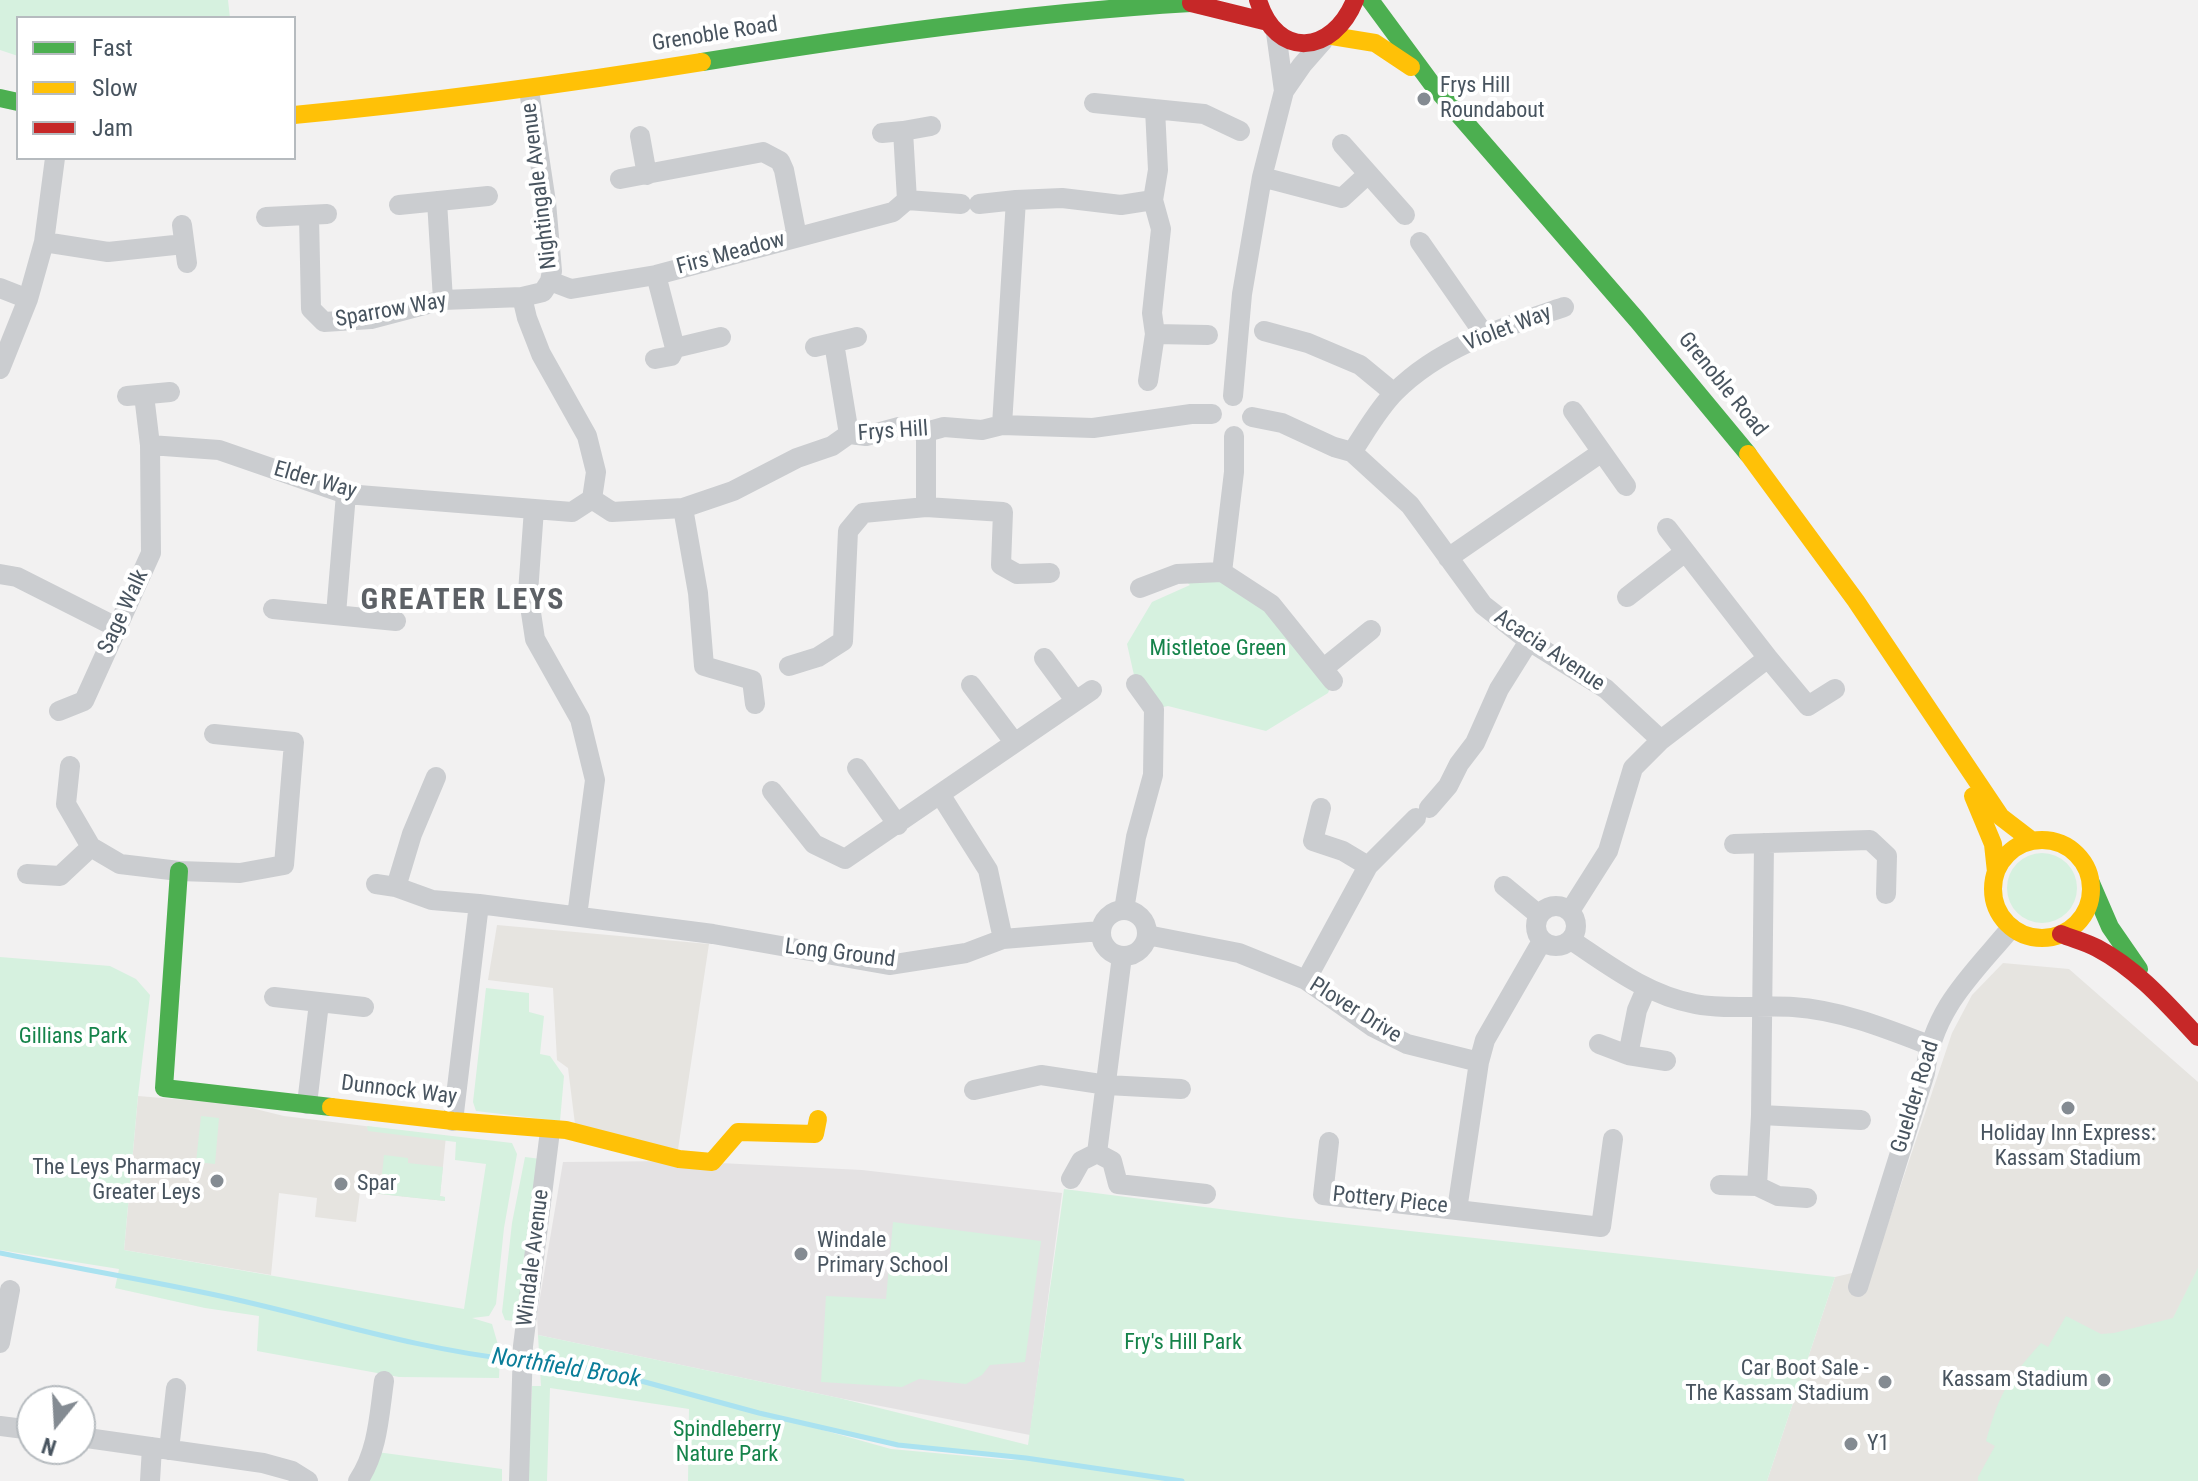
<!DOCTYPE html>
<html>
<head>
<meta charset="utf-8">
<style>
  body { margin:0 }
  #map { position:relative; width:2198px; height:1481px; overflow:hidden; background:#f2f1f1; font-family:"Roboto Condensed",sans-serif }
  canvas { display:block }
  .legend { position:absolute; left:16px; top:16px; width:280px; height:144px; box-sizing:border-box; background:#fff; border:2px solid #b6bbbf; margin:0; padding:10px 14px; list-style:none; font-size:24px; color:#48545f }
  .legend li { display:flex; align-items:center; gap:16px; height:40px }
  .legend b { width:40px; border:2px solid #b6bbbf }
  .north { position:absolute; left:16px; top:1385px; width:80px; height:80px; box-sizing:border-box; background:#fff; border:2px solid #b6bbbf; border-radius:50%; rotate:198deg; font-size:22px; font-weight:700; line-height:32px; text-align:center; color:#48545f }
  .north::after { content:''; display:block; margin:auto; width:28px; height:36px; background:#848b92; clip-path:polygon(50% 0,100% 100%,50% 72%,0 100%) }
</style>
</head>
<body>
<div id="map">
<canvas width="2198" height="1481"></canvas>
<ul class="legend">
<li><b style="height:10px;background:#4caf50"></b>Fast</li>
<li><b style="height:10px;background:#ffc107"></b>Slow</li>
<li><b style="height:10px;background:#c62828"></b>Jam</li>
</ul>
<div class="north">N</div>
</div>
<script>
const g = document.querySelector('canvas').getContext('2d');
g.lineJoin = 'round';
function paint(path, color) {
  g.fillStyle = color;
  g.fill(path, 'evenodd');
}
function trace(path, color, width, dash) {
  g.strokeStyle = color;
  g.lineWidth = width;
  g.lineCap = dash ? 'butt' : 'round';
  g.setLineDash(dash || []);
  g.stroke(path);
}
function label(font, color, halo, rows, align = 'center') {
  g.font = font + ' "Roboto Condensed",sans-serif';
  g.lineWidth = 8;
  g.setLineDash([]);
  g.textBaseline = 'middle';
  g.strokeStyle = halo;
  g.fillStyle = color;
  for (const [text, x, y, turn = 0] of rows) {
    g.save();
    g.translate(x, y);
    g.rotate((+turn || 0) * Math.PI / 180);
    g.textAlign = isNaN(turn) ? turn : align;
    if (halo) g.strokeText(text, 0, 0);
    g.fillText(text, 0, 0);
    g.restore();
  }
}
const commercial = new Path2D(`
  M497,925L709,944L677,1156L575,1124L568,1068L557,1060L553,988L488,980Z
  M2003,963L2069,969L2198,1082V1481H1767L1835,1277L1873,1268L1952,1033L1972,995Z
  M138,1096L235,1104L284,1116L446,1136L440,1196L445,1197V1201L360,1192L356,1222L315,1217L317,1198L279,1193L271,1275L124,1250Z`);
const education = new Path2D(`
  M679,1161L862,1170L1062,1193L1030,1435L839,1398L538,1335L537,1315L563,1162Z`);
const green = new Path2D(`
  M0,0H228L230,18H18V56L0,50Z
  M1177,574L1242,584L1333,681L1328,693L1266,731L1168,706L1154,709L1136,684L1127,644L1152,602L1190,585Z
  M2007 888a35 35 0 1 1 70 0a35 35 0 1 1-70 0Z
  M0,957L110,966L136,979L150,995L138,1096L124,1250L464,1309L486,1164L455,1160L456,1142L368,1131L367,1126L512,1143L517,1154L504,1228L496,1304L489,1316L472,1318L492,1324L500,1352L499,1378L399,1377L257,1351L259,1316L205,1308L115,1288L119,1269L0,1250Z
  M486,988L529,993V1012L544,1016L540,1054L550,1056L564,1076L560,1121L476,1111L473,1102Z
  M201,1116L219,1118L215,1164L196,1162Z
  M384,1155L408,1158V1163L443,1167L440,1196L445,1197V1201L380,1194Z
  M525,1157L541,1159L521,1322L505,1320L502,1312L512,1223Z
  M1064,1189L1290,1218L1835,1277L1767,1481H688L689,1409L550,1388L547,1481H528L532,1386H541L538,1335L839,1398L1028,1445ZM794,1422L898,1445L1027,1458L1011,1460L891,1449Z
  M893,1222L1041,1241L1025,1362L990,1365L982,1375L966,1384L919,1379L902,1387L821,1382L826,1296L886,1299Z
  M2198,1268V1481H1978V1477L1995,1446L1986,1441C2000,1392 2007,1381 2041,1343L2048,1347L2066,1316L2101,1334L2114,1333L2173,1318Z
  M377,1452L502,1469V1481H365Z`);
const stream = new Path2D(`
  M0,1253C70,1267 141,1279 211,1294C312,1315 412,1349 516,1360
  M526,1361L597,1369L759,1413L898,1445L1026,1458L1182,1481`);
const street = new Path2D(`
  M1276,33L1284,91
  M1094,103L1204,114L1240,131
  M1155,109L1158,170L1153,200L1161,229L1152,313L1155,334L1208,335
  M882,133L903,131
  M640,136L647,175
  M1342,144L1405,215
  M1262,177L1342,198L1367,175
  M620,179L763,152L780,161L784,170L797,237
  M907,200L903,131L931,126
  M437,201L443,300
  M979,204L1016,200
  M399,205L488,196
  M309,216L311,309L324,322L371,319L443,300L522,297
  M266,217L327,214
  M182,225L187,263
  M44,242L108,252L184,244
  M1420,242L1484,334
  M656,275L675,348
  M550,281L571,289L656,275L893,212L907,200L961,204
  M0,288L28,299
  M1264,331L1308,343L1360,365L1394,393
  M834,343L849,434
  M815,347L857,337
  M655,359L671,356L675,348L721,337
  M0,369L28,299L44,242L55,158
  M1148,381L1155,334
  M127,396L170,392
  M1233,396L1242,294L1262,177L1284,91L1302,65L1323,41
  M1573,411L1626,486
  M1252,417L1282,423L1334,447L1352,452L1410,505L1483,605L1529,641L1606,689L1661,740L1633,768L1608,851L1570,911
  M1002,425L1016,200L1062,198L1121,205L1153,200
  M926,432V507L1003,512L1001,565L1017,574L1050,573
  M1234,436V472L1222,572L1271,604L1333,681
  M150,445L219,450L346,494L572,512L592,499L596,472L587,436L541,354L527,318L522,297L543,292L550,281L552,271L546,202L529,90
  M1352,452C1365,433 1378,409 1395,392C1441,346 1504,327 1564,307
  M592,499L612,512L683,508L733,491L797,458L832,446L849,434L866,436L899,427L926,432L944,427L982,430L1002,425L1093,428L1191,414H1212
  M683,508L698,593L704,666L752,680L755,704
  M534,509L528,593L535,639L580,719L595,780L577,916
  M1448,558L1602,452
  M0,574L17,577L116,627
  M1140,588L1177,574L1222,572
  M1627,597L1685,552
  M273,609L396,621
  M336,614L346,494
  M1044,658L1075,700
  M1768,658L1808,706L1835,689
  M789,666L818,657L843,641L848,531L863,513L926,507
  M1324,668L1371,630
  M971,685L1014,742
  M59,711L84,701L151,553L150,445L144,395
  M1661,740L1768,658L1667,528
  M70,766L66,804L91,847L120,864L179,871L240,873L284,865L294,742L214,734
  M857,768L898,825
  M772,791L814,844L845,859L1092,690
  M940,794L988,870L1003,939
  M1321,808L1313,841L1343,851L1368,866
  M1429,808L1448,786L1459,764L1475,743L1499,689L1529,641
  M1734,844L1870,840L1887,856L1886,894
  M27,874L60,876L91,847
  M376,884L396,887L432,900L479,904
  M1504,886L1539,915
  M396,887L412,834L436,777
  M1536 926a20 20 0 1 1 40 0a20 20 0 1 1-40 0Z
  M1101 933a23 23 0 1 1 46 0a23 23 0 1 1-46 0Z
  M1124,910L1136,837L1153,775L1154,709L1136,684
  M1147,935L1239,953L1306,980L1373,1027L1407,1044L1479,1062L1485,1040L1542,941
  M1571,940C1610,966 1647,995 1695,1004C1726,1010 1761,1005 1793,1007C1840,1010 1885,1028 1929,1045
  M1306,980L1368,866L1416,818
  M274,997L364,1007
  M1599,1044L1628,1055L1666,1061
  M1628,1055L1637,1010L1646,989
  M974,1090L1041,1075L1107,1085L1181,1089
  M307,1104L319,1003
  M1761,1115L1861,1120
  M453,1121L479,904L713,934L889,965L966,953L1003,939L1101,931
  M1329,1142L1323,1195L1457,1210L1479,1062
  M1097,1153L1122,956
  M1097,1153L1112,1161L1118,1184L1206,1194
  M1071,1179L1081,1161L1097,1153
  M1720,1185L1757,1186L1778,1196L1807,1198
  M1757,1186L1761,1115L1764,843
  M1457,1210L1601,1227L1613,1139
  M1858,1287L1925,1073C1933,1008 1972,975 2011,928
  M0,1343L10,1290
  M0,1426L32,1430
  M80,1437L263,1463L292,1471L308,1481
  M169,1450L176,1388
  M150,1481L152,1447
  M358,1481C378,1451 379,1416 384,1381
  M519,1481L523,1346L550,1131`);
const fast = new Path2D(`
  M1370,0L1432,84L1637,320L1748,454
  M702,62C864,36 1026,13 1191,3L1200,0
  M0,98L18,102
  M179,871L164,1088L331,1107
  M2091,883L2110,927L2139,969`);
const slow = new Path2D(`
  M1332,36L1375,43L1411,67
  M294,115C431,102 566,84 702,62
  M1748,454L1856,601L2001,817L2031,840
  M1973,796L1993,844L1996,872
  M1993 889a49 49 0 1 1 98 0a49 49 0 1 1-98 0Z
  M331,1107L453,1121L566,1130L679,1159L712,1162L738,1132L815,1134L818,1119`);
const jam = new Path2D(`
  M1258,0C1276,60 1333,55 1355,0
  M1191,3L1264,21
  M2061,934C2073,939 2086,942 2097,948C2137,969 2168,1005 2198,1037`);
const markers = [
  [1424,99,8,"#848b92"],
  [2068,1108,8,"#848b92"],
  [217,1181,8,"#848b92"],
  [341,1184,8,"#848b92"],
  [801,1254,8,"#848b92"],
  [2104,1380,8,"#848b92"],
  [1885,1382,8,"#848b92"],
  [1851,1444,8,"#848b92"]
];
const streetNames = [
  ["Grenoble Road",715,35,-9],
  ["Nightingale Avenue",540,186,-97],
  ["Firs Meadow",731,254,-15],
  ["Sparrow Way",391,311,-10],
  ["Violet Way",1508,329,-21],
  ["Grenoble Road",1722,385,51],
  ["Frys Hill",893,432,-4],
  ["Elder Way",315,481,16],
  ["Sage Walk",124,612,-65],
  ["Acacia Avenue",1549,651,34],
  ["Long Ground",840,954,7],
  ["Plover Drive",1355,1011,32],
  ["Dunnock Way",399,1091,7],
  ["Guelder Road",1916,1097,-73],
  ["Pottery Piece",1390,1201,6],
  ["Windale Avenue",534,1258,-83]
];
const poiNames = [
  ["Frys Hill",1440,86],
  ["Roundabout",1440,111],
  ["Holiday Inn Express:",2068,1134,"center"],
  ["Kassam Stadium",2068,1159,"center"],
  ["The Leys Pharmacy",201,1168,"right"],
  ["Greater Leys",201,1193,"right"],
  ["Spar",357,1184],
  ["Windale",817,1241],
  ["Primary School",817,1266],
  ["Car Boot Sale -",1869,1369,"right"],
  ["The Kassam Stadium",1869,1394,"right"],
  ["Kassam Stadium",2088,1380,"right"],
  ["Y1",1867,1444]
];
const parkNames = [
  ["Mistletoe Green",1218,649],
  ["Gillians Park",73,1037],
  ["Fry's Hill Park",1183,1343],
  ["Spindleberry",727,1430],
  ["Nature Park",727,1455]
];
const waterNames = [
  ["Northfield Brook",566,1369,9]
];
const districtNames = [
  ["GREATER LEYS",463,601]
];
paint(commercial, '#e6e4e0');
paint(education, '#e4e2e3');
paint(green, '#d6f1df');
trace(stream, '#aae2f0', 5);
trace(street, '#cbcdd0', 20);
trace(fast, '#4caf50', 18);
trace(slow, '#ffc107', 18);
trace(jam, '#c62828', 18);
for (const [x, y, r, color] of markers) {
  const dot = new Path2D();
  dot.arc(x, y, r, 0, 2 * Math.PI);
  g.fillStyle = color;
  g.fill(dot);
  trace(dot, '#fff', 3);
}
label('22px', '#48545f', '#fff', streetNames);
label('22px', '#48545f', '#fff', poiNames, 'left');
label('22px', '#15834a', '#fff', parkNames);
label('italic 24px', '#0a7d99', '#fff', waterNames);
g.letterSpacing = '2px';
label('bold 30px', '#5d6166', '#fff', districtNames);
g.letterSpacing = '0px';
</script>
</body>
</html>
